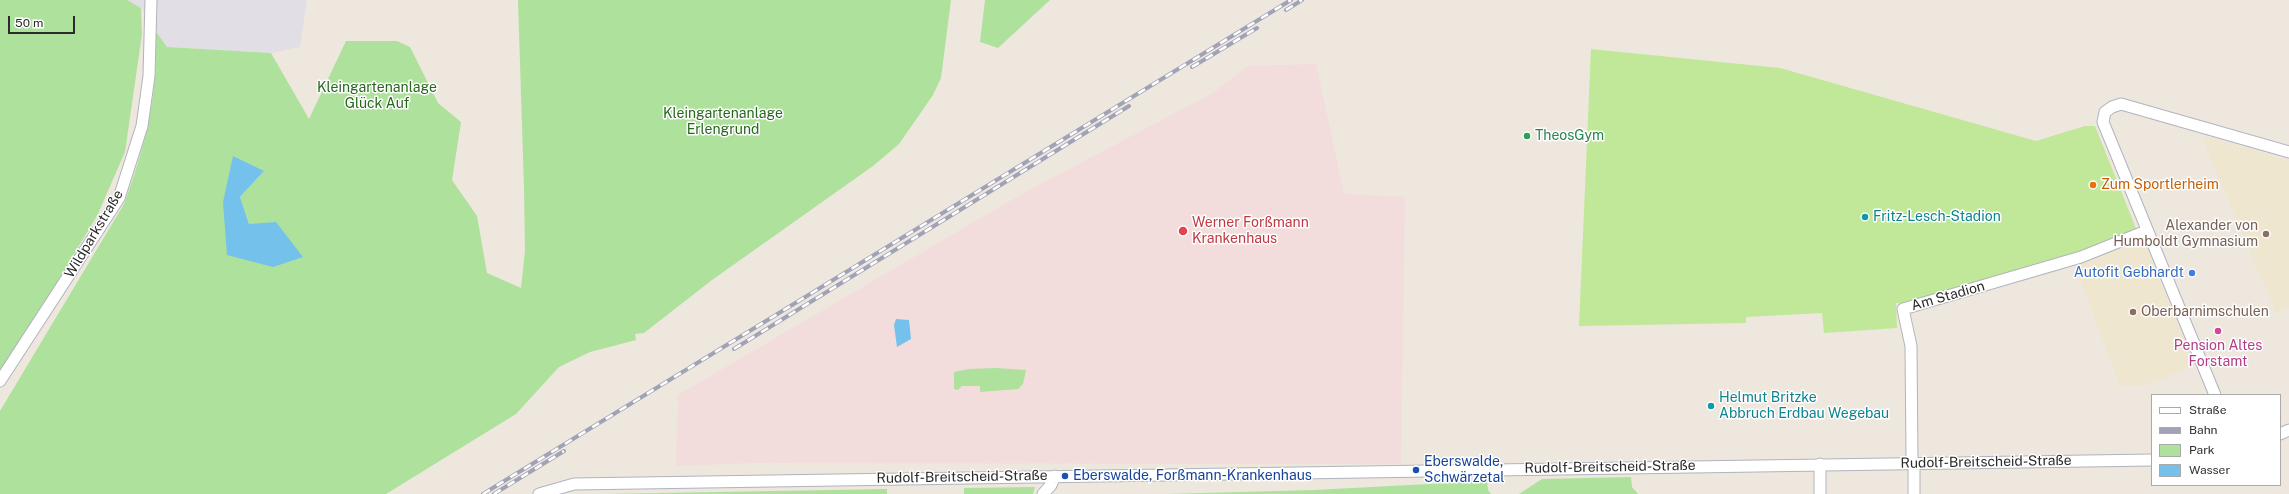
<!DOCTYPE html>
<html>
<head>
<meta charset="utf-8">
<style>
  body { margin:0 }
  #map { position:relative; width:2289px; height:494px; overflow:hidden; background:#ede7de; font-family:"Public Sans",sans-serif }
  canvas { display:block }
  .legend { position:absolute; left:2151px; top:394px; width:130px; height:92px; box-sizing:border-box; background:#fff; border:1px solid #aaa; margin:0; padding:5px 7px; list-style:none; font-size:12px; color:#2b2b2b }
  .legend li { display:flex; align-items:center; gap:8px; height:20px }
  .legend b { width:20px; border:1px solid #aaa }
  .scale { position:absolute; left:8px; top:16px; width:67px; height:18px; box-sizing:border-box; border:2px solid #2b2b2b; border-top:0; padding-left:5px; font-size:12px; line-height:14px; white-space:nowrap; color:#2b2b2b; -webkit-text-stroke:3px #fff; paint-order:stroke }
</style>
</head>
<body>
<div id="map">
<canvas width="2289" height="494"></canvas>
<ul class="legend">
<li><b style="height:5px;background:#fff"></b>Straße</li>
<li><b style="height:5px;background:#a1a2b5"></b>Bahn</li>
<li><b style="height:11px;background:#aee19c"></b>Park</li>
<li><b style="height:11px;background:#74c2eb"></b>Wasser</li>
</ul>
<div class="scale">50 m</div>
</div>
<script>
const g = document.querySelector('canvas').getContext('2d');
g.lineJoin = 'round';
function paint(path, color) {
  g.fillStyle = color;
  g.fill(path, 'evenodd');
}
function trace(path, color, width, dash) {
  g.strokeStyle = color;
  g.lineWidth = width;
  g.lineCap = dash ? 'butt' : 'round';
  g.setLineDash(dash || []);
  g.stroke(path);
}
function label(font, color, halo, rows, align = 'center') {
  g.font = font + ' "Public Sans",sans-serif';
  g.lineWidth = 3;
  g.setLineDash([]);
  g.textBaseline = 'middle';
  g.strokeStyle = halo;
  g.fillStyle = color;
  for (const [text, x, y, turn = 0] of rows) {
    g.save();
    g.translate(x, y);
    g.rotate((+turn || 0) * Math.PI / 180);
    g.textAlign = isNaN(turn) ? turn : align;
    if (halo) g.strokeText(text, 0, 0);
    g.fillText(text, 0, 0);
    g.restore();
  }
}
const industrial = new Path2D(`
  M127,0H307L300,47L271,53L167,47L141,8Z`);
const education = new Path2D(`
  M2207,137L2289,161V307L2276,313L2203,140Z
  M2140,234L2195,365L2145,386H2120L2073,260Z`);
const medical = new Path2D(`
  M1316,64L1344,194L1405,197L1401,464L754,463L676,466L678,395L1022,194L1213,93L1248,66Z`);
const green = new Path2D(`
  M0,0H127L141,8L142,34L125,152L97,216L0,376Z
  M518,0H951L941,78L933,95L899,144L873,166L712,280L644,333L635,334L636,340L590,352L559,367L516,414L386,494H0V411L124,204C139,163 152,119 155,76C157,61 155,45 155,30L167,47L271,53L309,119L346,41H397L410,47L438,103L461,122L452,180L477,216L487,273L521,288L525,251L524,188ZM264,171L240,197L249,224L223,202Z
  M985,0H1050L998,48L980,42Z
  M996,368L1026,370L1023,384L1018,389L980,392V386H962L958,390L954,389V372L969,369Z
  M1631,477L1632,487L1638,494H1519L1542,479Z
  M1487,481L1488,490L1491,494H1166L1314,490Z
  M1035,487L1033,494H964V488Z
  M887,489V494H604Z`);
const pitch = new Path2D(`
  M1591,49L1780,68L2036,141L2085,126H2095L2137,231L2080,253L1908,303H1896L1897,328L1824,333L1822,313L1746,317V323L1579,326Z`);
const water = new Path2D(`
  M233,156L264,171L240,197L249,224L276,222L303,257L273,267L227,255L223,202Z
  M896,319L909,320L911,339L897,347L894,325Z`);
const minor = new Path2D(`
  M0,381L119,198L142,126L149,76L151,0
  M2215,395L2103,122L2105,112L2112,107L2121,104L2289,152
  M2280,434L2289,430
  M1820,464V494
  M539,494L574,484L2152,460
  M1043,494L1051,485L1055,476
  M1914,494V466L1912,459L1911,346L1903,309L2081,257L2146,231`);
const rail = new Path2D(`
  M1286,10L1302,0
  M1192,67L1257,28
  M734,349L1129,106
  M483,494L1291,0
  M494,494L564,451`);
const markers = [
  [1527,136,4,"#2e9e5b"],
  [2093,185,4,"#e8710a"],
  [1865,217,4,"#0f9aa8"],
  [1183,231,5,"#e0444e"],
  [2266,234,4,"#8d6e63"],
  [2192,273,4,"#3f7fe0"],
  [2133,312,4,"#8d6e63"],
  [2218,331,4,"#d1479c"],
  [1711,406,4,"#0f9aa8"],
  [1416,470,4,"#1a4fb4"],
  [1065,476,4,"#1a4fb4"]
];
const parkNames = [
  ["Kleingartenanlage",377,88],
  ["Glück Auf",377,104],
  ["Kleingartenanlage",723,114],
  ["Erlengrund",723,130]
];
const leisureNames = [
  ["TheosGym",1535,136]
];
const foodNames = [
  ["Zum Sportlerheim",2101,185]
];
const cultureNames = [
  ["Fritz-Lesch-Stadion",1873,217],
  ["Helmut Britzke",1719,398],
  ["Abbruch Erdbau Wegebau",1719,414]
];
const healthNames = [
  ["Werner Forßmann",1192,223],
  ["Krankenhaus",1192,239]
];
const educationNames = [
  ["Alexander von",2258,226],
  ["Humboldt Gymnasium",2258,242],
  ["Oberbarnimschulen",2141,312,"left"]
];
const streetNames = [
  ["Wildparkstraße",94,234,-59],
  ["Am Stadion",1948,296,-16],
  ["Rudolf-Breitscheid-Straße",1986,462,-1],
  ["Rudolf-Breitscheid-Straße",1610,467,-1],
  ["Rudolf-Breitscheid-Straße",962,477,-1]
];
const shopNames = [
  ["Autofit Gebhardt",2184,273]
];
const hotelNames = [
  ["Pension Altes",2218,346],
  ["Forstamt",2218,362]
];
const transitNames = [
  ["Eberswalde,",1424,462],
  ["Schwärzetal",1424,478],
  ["Eberswalde, Forßmann-Krankenhaus",1073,476]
];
paint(industrial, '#e1dee5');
paint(education, '#eee6ce');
paint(medical, '#f3dcdc');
paint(green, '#aee19c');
paint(pitch, '#c0e898');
paint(water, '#74c2eb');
trace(minor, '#b1b3be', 13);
trace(minor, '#fff', 11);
trace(rail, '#a1a2b5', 4);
trace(rail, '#fff', 2.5, [8]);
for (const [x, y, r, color] of markers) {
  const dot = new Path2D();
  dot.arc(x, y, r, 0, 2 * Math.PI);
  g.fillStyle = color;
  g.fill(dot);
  trace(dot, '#fff', 1.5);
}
label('14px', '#26671d', '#fff', parkNames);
label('14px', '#27864d', '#fff', leisureNames, 'left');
label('14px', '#c56008', '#fff', foodNames, 'left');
label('14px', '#0d838f', '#fff', cultureNames, 'left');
label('14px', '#be3a42', '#fff', healthNames, 'left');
label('14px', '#785e54', '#fff', educationNames, 'right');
label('14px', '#2b2b2b', '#fff', streetNames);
label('14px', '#366cbe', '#fff', shopNames, 'right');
label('14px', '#b23c85', '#fff', hotelNames);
label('14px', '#164399', '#fff', transitNames, 'left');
</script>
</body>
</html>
